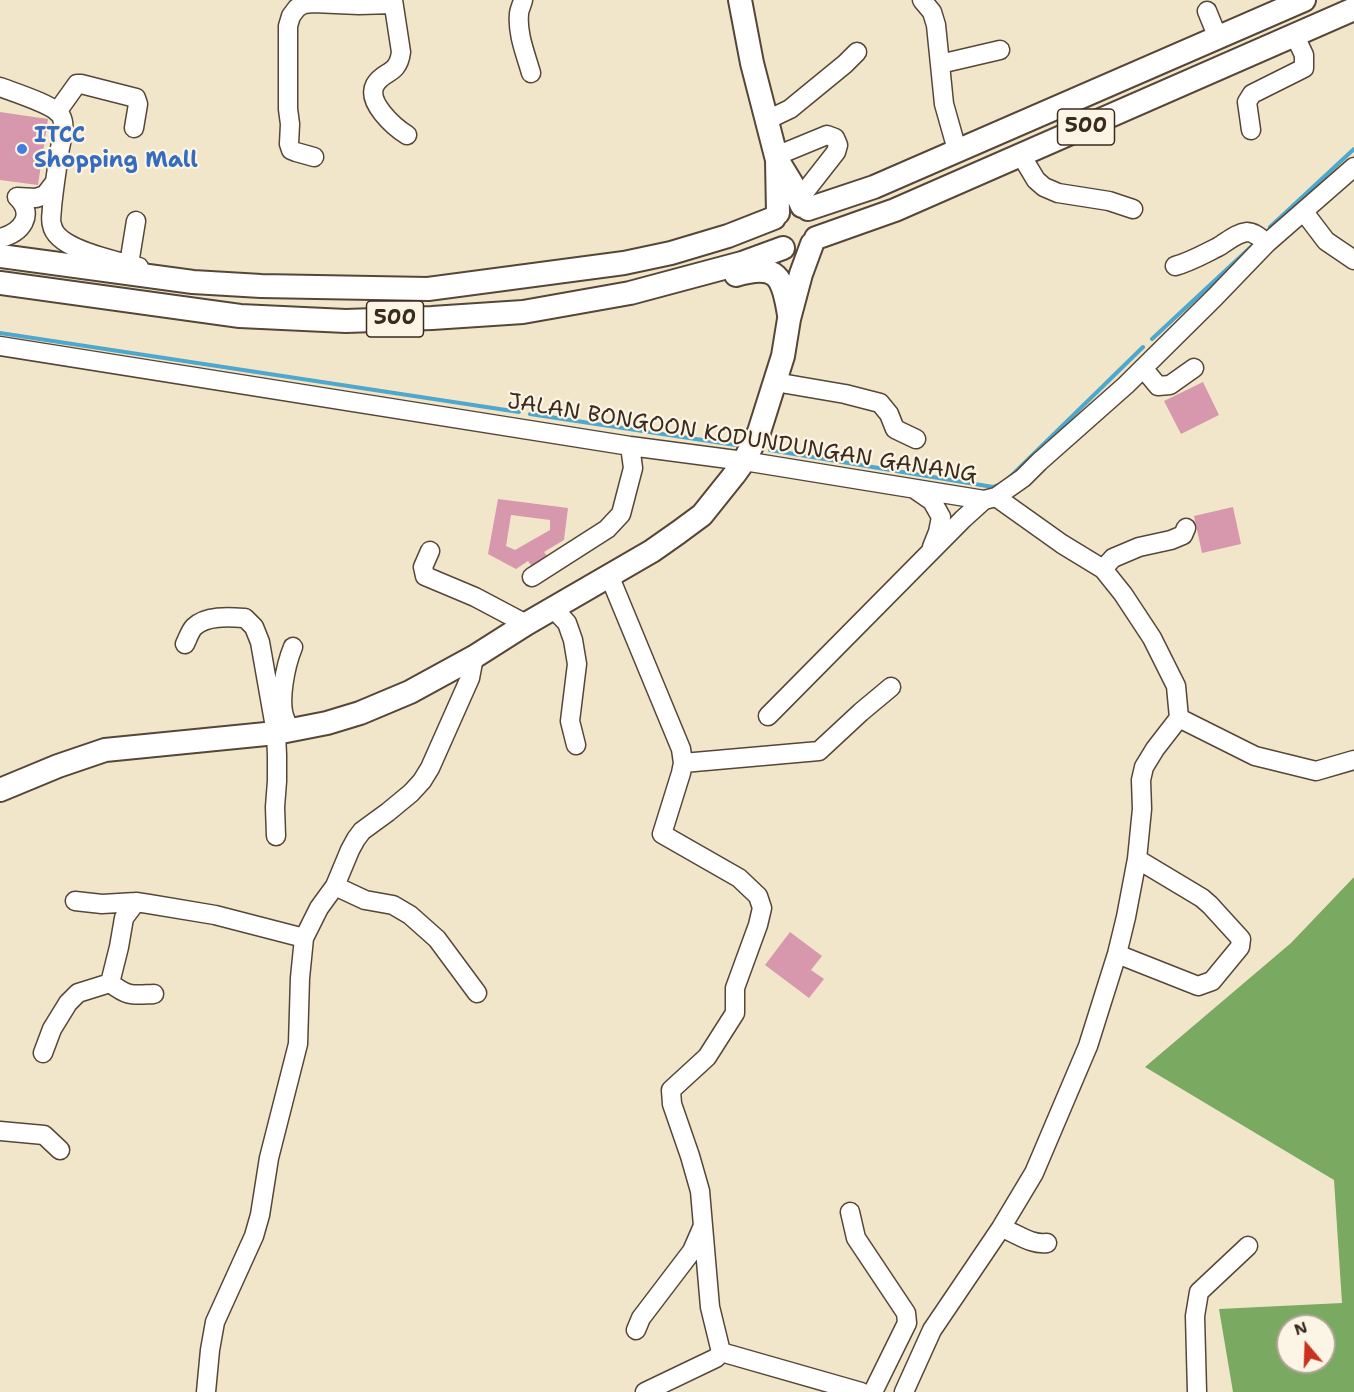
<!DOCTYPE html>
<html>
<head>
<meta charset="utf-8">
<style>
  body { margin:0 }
  #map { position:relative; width:1354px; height:1392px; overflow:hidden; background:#f2e6ca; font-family:"Shantell Sans",sans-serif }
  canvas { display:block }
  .north { position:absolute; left:1276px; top:1314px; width:60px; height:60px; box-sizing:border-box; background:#fcf5e5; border:2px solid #afa495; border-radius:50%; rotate:341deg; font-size:16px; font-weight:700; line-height:24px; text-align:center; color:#3b2a1e }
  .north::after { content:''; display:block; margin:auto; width:21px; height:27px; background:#c8321e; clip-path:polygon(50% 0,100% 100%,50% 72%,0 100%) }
</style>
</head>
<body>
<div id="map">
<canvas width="1354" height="1392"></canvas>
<div class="north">N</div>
</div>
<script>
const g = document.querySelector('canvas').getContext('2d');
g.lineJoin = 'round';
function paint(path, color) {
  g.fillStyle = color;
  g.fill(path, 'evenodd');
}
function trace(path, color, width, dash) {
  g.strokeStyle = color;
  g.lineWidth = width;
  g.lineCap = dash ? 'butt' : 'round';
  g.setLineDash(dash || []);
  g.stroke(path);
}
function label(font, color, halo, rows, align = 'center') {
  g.font = font + ' "Shantell Sans",sans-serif';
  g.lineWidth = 4.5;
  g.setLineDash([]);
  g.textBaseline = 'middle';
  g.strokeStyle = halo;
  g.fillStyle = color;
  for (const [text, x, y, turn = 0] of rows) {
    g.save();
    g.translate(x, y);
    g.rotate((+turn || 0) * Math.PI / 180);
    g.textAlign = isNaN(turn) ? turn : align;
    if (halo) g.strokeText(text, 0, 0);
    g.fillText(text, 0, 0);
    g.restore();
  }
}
const forest = new Path2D(`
  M1354,877V1392H1233L1219,1309L1342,1303L1334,1180L1145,1067L1291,943ZM1288,1326H1324V1362H1288Z`);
const stream = new Path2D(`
  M1270,227L1354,149
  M0,333L519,412
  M1152,339L1253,245
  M530,414L742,446
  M770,450L993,487L999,485
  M1008,479L1143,347`);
const building = new Path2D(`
  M0,112L48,119L38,185L0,180Z
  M1203,382L1219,415L1181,434L1164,401Z
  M498,499L568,508L564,540L544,552L549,558L533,568L528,561L516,569L488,554ZM511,515L550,520V530L515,550L506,546Z
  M1233,507L1241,544L1202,553L1194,516Z
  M790,932L822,956L811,970L824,979L809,998L765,965Z`);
const minor = new Path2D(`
  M393,0L401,52C398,76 383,70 375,85C366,102 394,127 407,135
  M523,0C522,5 519,10 519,14C517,34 526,55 531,73
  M922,0L932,12L936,25L944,104L957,150
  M1207,11L1218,38
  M940,64L1000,50
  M0,87C13,92 55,105 61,116C66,125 62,138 60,148C57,168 54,187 52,207C52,213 50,220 52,225C56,250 118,261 139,267
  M57,112L77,84H81L136,98L138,104L134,128
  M767,120L790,109L845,64L857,52
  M1251,130L1247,102L1252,94L1304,68V55L1295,36
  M1021,155L1036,180L1044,187L1058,193L1109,201L1133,209
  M776,156L827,135L835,138L838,145L836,152L800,198
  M314,157L296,152L291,150L289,144L290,124L288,109V26L291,16L297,8L304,4L313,3L359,5L393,4
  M17,197L36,198L45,195L55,182
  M1304,212L1326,241L1354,260
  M0,238C21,233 36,215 17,197
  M129,264L136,221
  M1175,266C1190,262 1204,254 1218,247C1227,242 1236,233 1247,232C1255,232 1261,239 1267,243
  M0,346L630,446L744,461L984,500L996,497L1023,478L1039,462L1126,385L1215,297L1267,243L1354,167
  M1143,368L1158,386L1170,385L1194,368
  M775,382L845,394L880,403L889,414L895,429L916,439
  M916,490L932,501L941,517L938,532L932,547
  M996,497L1062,544L1103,569L1113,558L1139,547L1171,540L1183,535L1186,528
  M430,551L423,567L425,576L475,597L526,624
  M609,575L681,749L683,763L681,773L662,834L739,878L758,896L762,908L758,925L735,988V1013L707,1057L671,1090L672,1104L690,1156L700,1191L710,1307L721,1352
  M532,577L607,529L621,514L633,468L630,446
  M553,608L567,623L573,640L577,664L570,721L576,745
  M185,644C188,638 190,631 194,627C206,615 230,617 245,618L254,627L260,642L276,733L277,755V781L275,807L276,836
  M768,716L963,519L984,500
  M1179,718L1255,756L1316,771L1354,760
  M286,721C277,703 286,664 293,647
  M683,763L819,751L861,712L891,687
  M335,886L365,900L393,905L410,915L437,939L477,993
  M75,901L102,904L136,902L149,904L215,915L304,938
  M136,902L124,918L119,947L110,983C129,997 131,995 154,994
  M1117,954L1198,986L1212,981L1240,947L1241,939L1210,905L1202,898L1137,859
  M43,1053L52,1029L68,1003L78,993L110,983
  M0,1131L44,1135L60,1150
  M850,1212L856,1238L906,1313L907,1323L873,1392
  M1001,1228C1017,1233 1030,1245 1047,1243
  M636,1330L641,1318L692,1251L702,1228
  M721,1352L861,1392
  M206,1392L210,1350L215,1322L254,1236L260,1215L269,1158L298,1044L300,978L304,938L319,908L335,886L350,850L356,839L362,831L388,812L411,793L422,781L430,768L470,678L474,657
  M645,1392L716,1358L721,1352
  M904,1392L932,1330L1001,1228L1034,1173L1088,1046L1117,954L1126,917L1137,859L1142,809L1141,780L1144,767L1155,749L1179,718L1176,686L1152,638L1123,594L1103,569
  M1197,1392L1195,1316L1199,1292L1248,1246`);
const major = new Path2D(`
  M740,0L752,63L777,160L778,213
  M778,161L792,184L802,206
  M808,209L874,187L1304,0
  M816,238L895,210L1354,9
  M0,256L193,282L261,286L428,289L624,263L671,253L728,236L774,218
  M736,275C778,263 783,277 789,315
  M0,283L240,316L346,321L432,318L523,312L630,293L742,263L783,248
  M0,790L58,766L105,750L276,733L327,723L360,713L410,692L474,657L526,624L652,551L679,532L702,515L734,475L744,461L759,432L783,356L789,319L801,274L812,244`);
const markers = [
  [22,149,6,"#3f7fe0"]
];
const shields = [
  [1086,127,57],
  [395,319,57]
];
const shieldNames = [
  ["500",1086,127],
  ["500",395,319]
];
const shopNames = [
  ["ITCC",34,136],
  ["Shopping Mall",34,161]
];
const streetNames = [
  ["JALAN BONGOON KODUNDUNGAN GANANG",742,439,9]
];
paint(forest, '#7aa962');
trace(stream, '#4ea7cc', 4);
paint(building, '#d798ad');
trace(minor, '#564638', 21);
trace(major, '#564638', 26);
trace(minor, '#fff', 18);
trace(major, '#fff', 22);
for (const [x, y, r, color] of markers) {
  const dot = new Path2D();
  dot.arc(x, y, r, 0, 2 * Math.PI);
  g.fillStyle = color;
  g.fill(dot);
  trace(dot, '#fcf5e5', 2);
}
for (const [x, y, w] of shields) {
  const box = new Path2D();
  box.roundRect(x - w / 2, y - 18, w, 36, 4.5);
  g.fillStyle = '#fcf5e5';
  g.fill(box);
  trace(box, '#3b2a1e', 1.5);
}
label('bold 21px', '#3b2a1e', null, shieldNames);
label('bold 22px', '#366cbe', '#fcf5e5', shopNames, 'left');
label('22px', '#3b2a1e', '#fcf5e5', streetNames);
</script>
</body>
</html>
